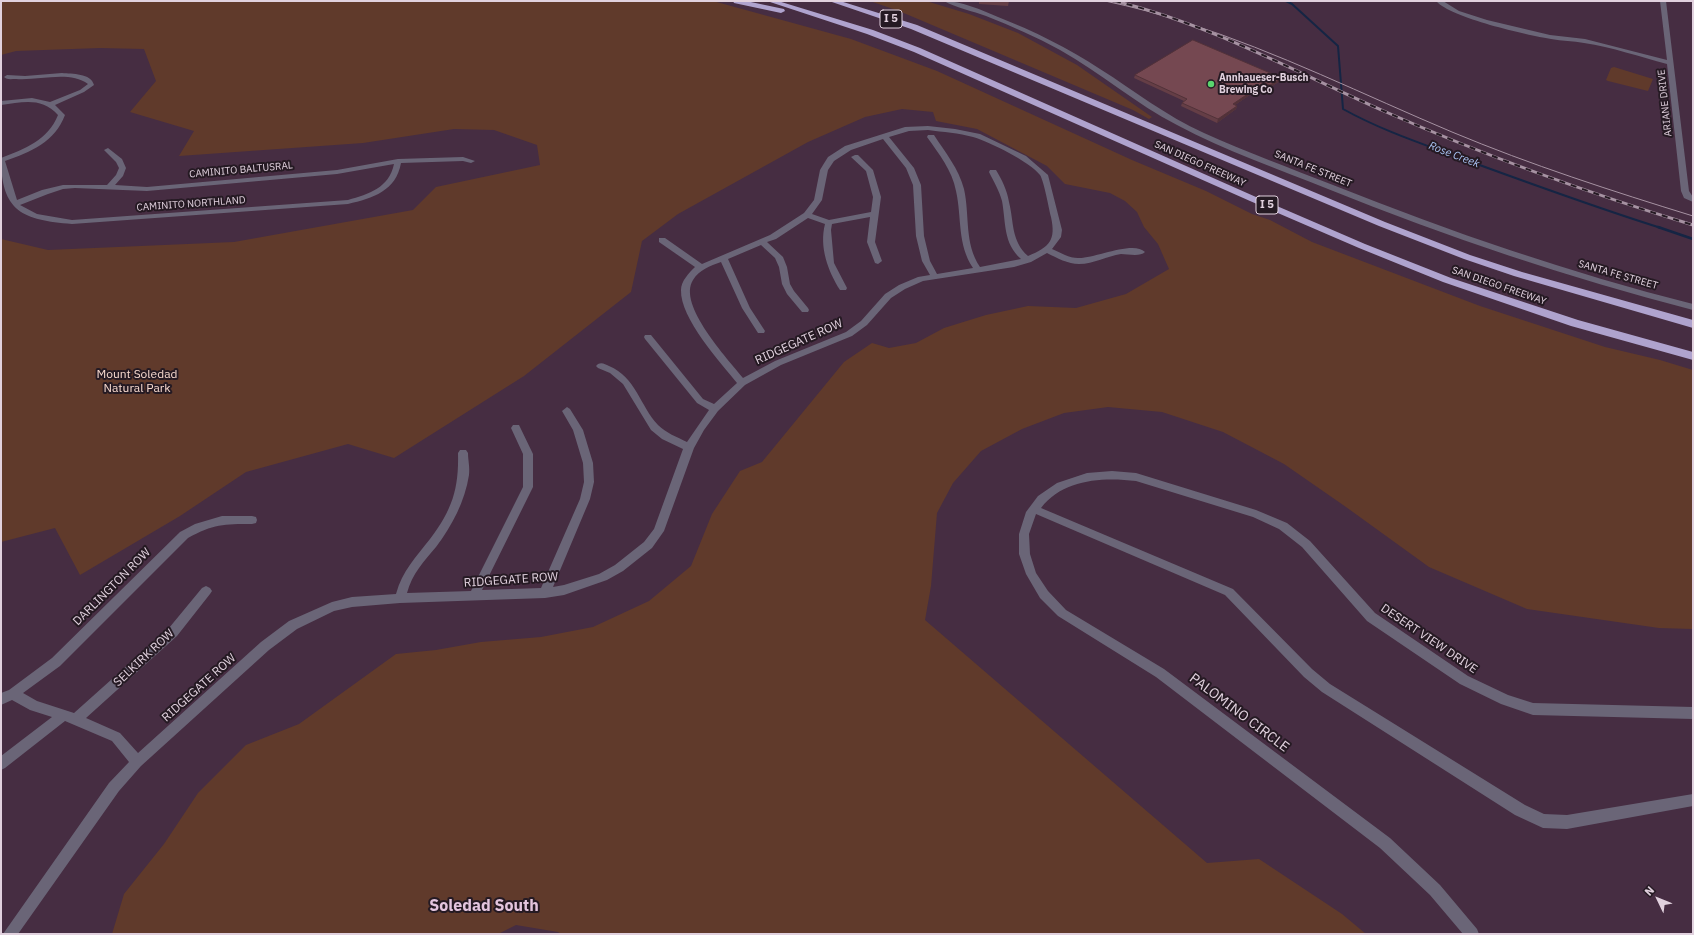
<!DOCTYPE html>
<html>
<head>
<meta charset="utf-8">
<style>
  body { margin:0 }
  #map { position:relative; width:1694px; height:935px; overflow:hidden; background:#462d42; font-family:"IBM Plex Sans",sans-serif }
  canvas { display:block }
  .frame { position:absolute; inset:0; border:2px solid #e1d1de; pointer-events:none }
  .north { position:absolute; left:1638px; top:879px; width:40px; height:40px; -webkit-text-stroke:3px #251a23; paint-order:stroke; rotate:313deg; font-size:11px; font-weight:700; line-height:16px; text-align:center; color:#e1d1de }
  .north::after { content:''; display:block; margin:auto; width:14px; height:18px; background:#e1d1de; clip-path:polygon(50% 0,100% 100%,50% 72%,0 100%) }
</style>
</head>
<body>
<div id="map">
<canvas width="1694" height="935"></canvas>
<div class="frame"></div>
<div class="north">N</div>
</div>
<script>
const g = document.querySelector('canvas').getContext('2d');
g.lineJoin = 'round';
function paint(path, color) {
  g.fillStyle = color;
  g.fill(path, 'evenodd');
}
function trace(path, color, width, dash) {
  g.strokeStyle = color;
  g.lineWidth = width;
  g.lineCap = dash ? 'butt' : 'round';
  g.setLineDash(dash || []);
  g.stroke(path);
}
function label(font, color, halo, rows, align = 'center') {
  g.font = font + ' "IBM Plex Sans",sans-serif';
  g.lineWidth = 4;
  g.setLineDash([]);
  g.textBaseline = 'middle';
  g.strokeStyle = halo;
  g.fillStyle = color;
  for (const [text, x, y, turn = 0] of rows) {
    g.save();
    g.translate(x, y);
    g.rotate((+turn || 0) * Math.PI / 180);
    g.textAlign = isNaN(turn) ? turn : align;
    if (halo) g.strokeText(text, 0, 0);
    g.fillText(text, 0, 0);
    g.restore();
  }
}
const green = new Path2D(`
  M1,1H713L851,39L937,71L1132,160L1206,191L1252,214L1270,220L1312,242L1480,306L1605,347L1660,360L1693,370V629L1659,628L1527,609L1429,567L1346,507L1284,464L1223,432L1162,412L1108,407L1064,413L1022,429L981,451L953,483L937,513L931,586L925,620L1207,863L1259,859L1342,914L1366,934H561L558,932L516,925L498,934L164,933L112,934L124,894L164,844L198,793L246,745L299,724L396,654L436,650L481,642L541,637L593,627L649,601L691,566L712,514L740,471L762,462L844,362L872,343L889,348L916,343L944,328L986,315L1028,306L1076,308L1126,294L1169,269L1158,244L1144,227L1137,212L1125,201L1110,193L1065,184L1047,166L977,129L936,121L933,112L902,109L865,117L808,142L678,214L642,241L631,292L524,376L394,458L348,444L246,472L180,516L80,575L55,528L1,542V239L48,250L234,242L413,210L436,187L540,165L537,145L494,130L454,129L363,143L179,156L194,131L130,112L156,81L144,49L100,48L16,51L1,55Z
  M870,1H926L969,14L1018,33L1077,65L1152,117L1149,119L1133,110L899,11Z
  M1614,67L1653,79L1648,91L1608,81L1606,80L1611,68Z`);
const streamFar1 = new Path2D(`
  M1286,1L1292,4L1338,46L1343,109C1379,129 1417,142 1455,156C1523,181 1591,206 1661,228`);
const stream = new Path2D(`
  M1658,227L1693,239`);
const minor = new Path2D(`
  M944,1C962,1 981,10 998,17C1034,31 1068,48 1100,69C1135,91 1166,116 1204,133C1246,152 1290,168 1333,185C1451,232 1570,273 1693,304V310C1568,278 1448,237 1328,189C1278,169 1226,151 1177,125C1136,104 1101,73 1060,50C1036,37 1012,26 986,16C973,11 956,8 944,1Z
  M1436,1H1443L1459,11L1487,20L1550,35L1585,39L1667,60L1660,1H1666L1689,191L1693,197V202L1684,198L1681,191L1667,64C1640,57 1612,47 1584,43C1573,41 1562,41 1551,39C1527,35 1451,18 1436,1Z
  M62,73C72,74 91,73 94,85L84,92L55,105L65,115C55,142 31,152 5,161L17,200L42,190L63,185H107L116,175L119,168L116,162L104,150L108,148L122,159L126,168L123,176L115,185L147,187L337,170L398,159L463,157L475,161L471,163L463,161L401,163C396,191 373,198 348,204L72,224C23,220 1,212 1,158C25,149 48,140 58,115C42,97 23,102 1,105V101L32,98L50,102L80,90L88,84C69,70 38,81 16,79C11,79 7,80 4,77L7,75L25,76ZM394,164C389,188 369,194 348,200L72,220L37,214L20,205L48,194L63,189L75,188L147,191L337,174Z
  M928,126L955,129L980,134L1026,156L1048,175L1062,230L1061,237L1052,249C1061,253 1069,258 1078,258C1094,259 1133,240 1145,252C1140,257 1128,254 1121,254C1107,256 1094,264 1079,264C1068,264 1057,258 1047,253L1031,262L1014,267L923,281L905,289L891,298L867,325L852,336L781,365L745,385L718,411L704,430L694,448L664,531L652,548L623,571L607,580L564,595L545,598L400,603L352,607L334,611L297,629L269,650L141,766L119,791L18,934H3L109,783L129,762L112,741L65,721L5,768L1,770V756L52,717L30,710L12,700L1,705V693L9,690L52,658L180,532L195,524L222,516H252L256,517L257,520L256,523L252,524C224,524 213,524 188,538L60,666L23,693L37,701L74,713L169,628L202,588L206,586L210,588L212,591L210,594L177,636L86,718L120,733L138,753L261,642L289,621L332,602L352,597L396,594C402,571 416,557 430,539C452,510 459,489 458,453L460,450H466L468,453C468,460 470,467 469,475C465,501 452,526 436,547C424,561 412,574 407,593L471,591L523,487V454L511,428L513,425H519L533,454V487L482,590L541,588L580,499L584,482L583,463L573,430L562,411L567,407L570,409L583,430L593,463L594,482L590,499L553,587L564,585L599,574L615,565L644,542L654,529L683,449L662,439L651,430L623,384L610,373L598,368L596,366L598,364C602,362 605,364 609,366C636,377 640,406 658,425C666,433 677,437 687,442L709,410L697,403L645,339L644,337L645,335H651L703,399L714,404L737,383C720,362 680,318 681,290C681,281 689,273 695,267L659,242V238H665L702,264L770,235L804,213L814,200L820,170L823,165L828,157L845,146L905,127ZM928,130C943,132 959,133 973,137C990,142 1030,162 1040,175C1044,181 1049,209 1051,217C1056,240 1050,247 1028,256C1011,241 1014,222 1009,202C1007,190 1002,180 996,170H990L989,172C994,182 999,190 1002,201C1006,223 1003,243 1021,259L980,267C964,243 970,216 964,189C959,169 945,152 934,135H928L927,137C939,154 952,170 956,191C962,218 957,244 973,268L937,274L930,261L924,236L921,185L914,168L889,137L909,131ZM883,139L906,168L913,185L916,236L922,261L930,275L918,277L899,285L885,294L861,321L846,332L775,361L743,378C728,359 677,305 693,280C699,270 710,266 721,262L742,308L758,333H764L765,331L750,308L728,259L761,245L775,258L779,267L782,284L787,294L802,312H808L809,310L808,308L794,291L790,284L787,267L783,257L767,242L776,239L808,218L825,224C819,247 828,271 840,290H846L847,288L834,263L831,230L832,224L870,217L867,242L875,263L878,264L882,261L875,242L881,197L873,170L858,155H855L851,157L866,171L873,197L871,212L829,220L812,214L822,200L828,170L834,161L851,150Z
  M1112,471L1136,473L1256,510L1287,523L1310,541L1375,613L1468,676L1508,695L1533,703L1693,707V719L1533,715L1501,704L1460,684L1367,621L1302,547L1279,529L1253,517L1136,481C1103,477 1063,479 1041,508L1233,589L1312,669L1330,684L1525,805L1544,814L1567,815L1693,794V806L1567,829L1543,828L1515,815L1322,692L1304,677L1225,595L1036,514L1029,534L1030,554L1036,573L1048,591L1066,610L1164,669L1390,838L1440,885L1477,929L1479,934H1463L1430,895L1380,848L1156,677L1058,616L1040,598L1026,574L1019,554V534L1026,512L1038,496L1057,483L1087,473Z`);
const highway = new Path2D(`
  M733,1H746L784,9L785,11L781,13L734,3Z
  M767,1H778L873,30L920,48L1256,197L1365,244L1451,278L1578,320L1693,352V360L1571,326L1443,282L1359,248L1250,201L914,52L867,34Z
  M829,1H840L917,25L1385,222L1470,255L1522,272L1693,320V328L1514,276L1464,259L1379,226L911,29Z`);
const tram = new Path2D(`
  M1105,1C1133,7 1160,14 1187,23C1278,52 1364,95 1452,132C1531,165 1612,191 1693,216`);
const rail = new Path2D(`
  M1115,1C1210,24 1297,73 1386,112C1486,156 1588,193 1693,225`);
const wall = new Path2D(`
  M979,1H1015V2L1009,1L1008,6L979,4Z
  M1135,75L1282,78L1280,81L1269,88L1263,86L1235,105L1237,106L1236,109L1217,123L1181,106L1182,103L1184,101L1134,78Z`);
const shadedWall = new Path2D(`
  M1282,78L1280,81L1269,88L1270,85Z
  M1264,83L1263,86L1232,107L1233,104Z
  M1237,106L1236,109L1217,123L1218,119Z`);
const building = new Path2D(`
  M1193,40L1282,78L1270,85L1264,83L1233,104L1237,106L1218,119L1182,103L1187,99L1135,75Z`);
const markers = [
  [1211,84,4,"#5ad56e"]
];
const farPoinames = [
  ["Annhaueser-Busch",1219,78],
  ["Brewing Co",1219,90]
];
const farStreetnames = [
  ["ARIANE DRIVE",1665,103,-96],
  ["SAN DIEGO FREEWAY",1200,164,24],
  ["SANTA FE STREET",1313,169,22],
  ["CAMINITO BALTUSRAL",241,170,-5],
  ["CAMINITO NORTHLAND",191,204,-4],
  ["SANTA FE STREET",1618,275,16],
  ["SAN DIEGO FREEWAY",1499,286,19]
];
const shields = [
  [891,19,22],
  [1267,205,22]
];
const shieldNames = [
  ["I 5",891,19],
  ["I 5",1267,205]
];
const farWaternames = [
  ["Rose Creek",1454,155,21]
];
const streetNames = [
  ["RIDGEGATE ROW",799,342,-24],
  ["RIDGEGATE ROW",511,580,-4],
  ["DARLINGTON ROW",112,587,-45],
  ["DESERT VIEW DRIVE",1429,639,34],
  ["SELKIRK ROW",144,658,-43],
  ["RIDGEGATE ROW",199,688,-42]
];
const parkNames = [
  ["Mount Soledad",137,375],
  ["Natural Park",137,389]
];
const nearStreetnames = [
  ["PALOMINO CIRCLE",1239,713,37]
];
const nearNeighbourhoodnames = [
  ["Soledad South",484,906]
];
paint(green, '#603a2b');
trace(streamFar1, '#152544', 2);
trace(stream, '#152544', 2.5);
paint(minor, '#6a6577');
paint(highway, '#afa3ce');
trace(tram, '#a692a2', 1);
trace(rail, '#a692a2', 3);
trace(rail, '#251a23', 2, [6]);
paint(wall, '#653e46');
paint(shadedWall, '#523239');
paint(building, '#754851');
trace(building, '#523239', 1);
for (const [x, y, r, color] of markers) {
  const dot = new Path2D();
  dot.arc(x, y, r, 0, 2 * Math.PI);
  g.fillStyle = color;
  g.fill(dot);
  trace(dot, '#251a23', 1.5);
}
label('bold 10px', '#e1d1de', '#251a23', farPoinames, 'left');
label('10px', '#e1d1de', '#251a23', farStreetnames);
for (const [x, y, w] of shields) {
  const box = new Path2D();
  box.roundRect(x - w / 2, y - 9, w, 18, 3);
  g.fillStyle = '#251a23';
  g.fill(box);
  trace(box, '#e1d1de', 1);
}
label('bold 11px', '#e1d1de', null, shieldNames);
label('italic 11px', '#a9c3f3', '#251a23', farWaternames);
label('12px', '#e1d1de', '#251a23', streetNames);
label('12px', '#f8dacf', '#251a23', parkNames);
label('14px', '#e1d1de', '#251a23', nearStreetnames);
label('bold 16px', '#e4c5de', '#251a23', nearNeighbourhoodnames);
</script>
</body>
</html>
